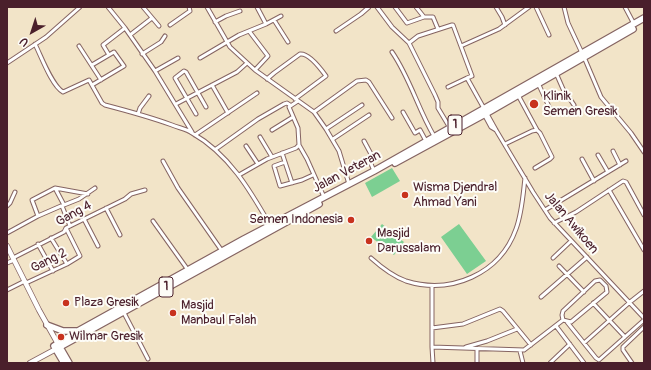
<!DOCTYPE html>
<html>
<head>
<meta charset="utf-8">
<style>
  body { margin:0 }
  #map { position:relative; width:651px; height:370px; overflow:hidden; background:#f2e4c8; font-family:Pangolin,sans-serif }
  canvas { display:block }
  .frame { position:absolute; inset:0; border:8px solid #4a1f2b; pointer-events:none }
  .north { position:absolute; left:12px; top:12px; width:40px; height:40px; -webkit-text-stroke:3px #fdfcf7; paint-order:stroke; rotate:219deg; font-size:11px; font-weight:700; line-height:16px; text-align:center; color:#4a1f2b }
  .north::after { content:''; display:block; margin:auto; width:14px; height:18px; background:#4a1f2b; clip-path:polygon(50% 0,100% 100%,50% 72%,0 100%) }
</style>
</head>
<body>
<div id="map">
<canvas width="651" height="370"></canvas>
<div class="frame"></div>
<div class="north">U</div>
</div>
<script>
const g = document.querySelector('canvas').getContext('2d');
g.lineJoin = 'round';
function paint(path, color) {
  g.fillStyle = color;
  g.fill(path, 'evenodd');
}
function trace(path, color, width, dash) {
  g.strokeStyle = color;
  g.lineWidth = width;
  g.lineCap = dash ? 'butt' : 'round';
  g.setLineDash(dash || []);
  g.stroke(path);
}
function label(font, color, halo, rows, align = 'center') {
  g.font = font + ' Pangolin,sans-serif';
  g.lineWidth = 4;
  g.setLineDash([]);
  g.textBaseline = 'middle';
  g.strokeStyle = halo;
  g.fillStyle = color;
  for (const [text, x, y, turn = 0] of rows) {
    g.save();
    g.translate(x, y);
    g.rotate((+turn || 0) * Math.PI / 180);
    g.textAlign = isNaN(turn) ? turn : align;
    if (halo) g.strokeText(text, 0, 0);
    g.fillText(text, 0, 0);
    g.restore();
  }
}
const green = new Path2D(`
  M392,168L400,181L372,197L365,183Z
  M382,224L404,242L394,255L371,237Z
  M459,224L486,261L467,274L441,237Z`);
const street = new Path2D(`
  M108,7L125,28L155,71L192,132
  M143,7L159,26
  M207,7L230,47L255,70L314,112L326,129L339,151L349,184
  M377,7L392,27L409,43
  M395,7L407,23L424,17
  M416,7L424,17H433L438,29
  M496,7L502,17L505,25
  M536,7L549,35
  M564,7L568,23L582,53
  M625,7L634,24
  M274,20L288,42
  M215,22L226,16L240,11
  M266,24L281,16
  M170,25L190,11L189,7
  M249,31L268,56L255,70
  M336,31L361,14L369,7
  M130,35L152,18
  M35,44C41,56 52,86 63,92L89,80L102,103L105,105C128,111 150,117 172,125C179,128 187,129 192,133C229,154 250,190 270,225
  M79,46L101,80
  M461,46L499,29L529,7
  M392,52C410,78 418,109 434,136
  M142,54L161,42L165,36
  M109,55L103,45L125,28
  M584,57L601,97L631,133L644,152
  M200,58L239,35L266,24L257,7
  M7,63L46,37L80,7
  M92,65L114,52L124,66L92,85
  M155,71L178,58
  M556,73L563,89L574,105
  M267,79L274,73L300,54C309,53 321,69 326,76L295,99
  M538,83L551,111
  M212,85L228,113
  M448,87L467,78
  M518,95L537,130
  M298,101L289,107L298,128L299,145
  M176,104L237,72L247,63
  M314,112L357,81L366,80L369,82L392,118
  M403,112L415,133L420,130L426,141
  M138,114L140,108L149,96
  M196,114L175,78L184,71L186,72L206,107
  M484,114L491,127L496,130
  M450,128L438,108V102L435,95L409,43L418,36L452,25H453L472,76L467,78L496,130L533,192L550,218L644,318
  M326,129L362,105
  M272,130L293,117
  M195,135L257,93
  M260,137L272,157
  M333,139L369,115
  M364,141L371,154L369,159L374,171
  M505,144L532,131L537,130L540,133L552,157L550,159L535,168
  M299,145L307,159L324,197
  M246,146L258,164
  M216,149L258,119L284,104L287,103L290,105
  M613,151L620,165
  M282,153L292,183
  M598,155L608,172
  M582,159L594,181
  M163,161L178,188L222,251
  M285,162L274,166L280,186L302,180L313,175
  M239,175L267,159L296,148L299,145
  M55,188L64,205L79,199L95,188
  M609,190L644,250
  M7,206L10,203L15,192
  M62,206L70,226
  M106,208L120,235
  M545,210L626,161
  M38,216L32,200L55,188L88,194
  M84,219L98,246
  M153,221L188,270
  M554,223L576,212L623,181L626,182L644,215
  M7,233L38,216L61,206
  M51,238L67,264
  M38,244L53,271
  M13,258L64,232L66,228L125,199L131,194L145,190
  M371,258C381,267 392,276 406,281C451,295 500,274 516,229C522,213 523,195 525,178
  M553,258L571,241
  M7,263L14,260
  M559,266L584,292
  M600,280L606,286L607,292L571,322L563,320L562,315L563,311L595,281Z
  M26,283L67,264L80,256L66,228
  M432,286V347L524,350L563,320
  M7,290L25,281
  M541,297L587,257
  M593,303L625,337
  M123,311L148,359
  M567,322L596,358L599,360L644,320
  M556,326L584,363
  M432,328L463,324L500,309L503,311L531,345
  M584,343L630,302L644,291
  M432,347L433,363
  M466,347L487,341L517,329
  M520,351L523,363
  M477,363V349
  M550,363L570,344
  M632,363L623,350V347L644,327`);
const secondary = new Path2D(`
  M7,246L39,310L58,344
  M30,363L56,349`);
const highway = new Path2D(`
  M395,163L487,113L633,29
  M47,325L63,331H76
  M58,344L69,363
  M56,349L319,204
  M64,363L54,346L78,331L244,239L374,171L644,18`);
const markers = [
  [534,104,5,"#c8321e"],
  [405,195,4,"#c8321e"],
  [351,220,4,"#c8321e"],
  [369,241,4,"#c8321e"],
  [66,303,4,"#c8321e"],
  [173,313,4,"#c8321e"],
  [61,337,4,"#c8321e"]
];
const shields = [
  [455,125,14],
  [166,287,14]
];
const shieldNames = [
  ["1",455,125],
  ["1",166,287]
];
const poiNames = [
  ["Klinik",543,97],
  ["Semen Gresik",543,112],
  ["Wisma Djendral",413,188],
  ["Ahmad Yani",413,203],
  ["Semen Indonesia",343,220,"right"],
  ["Masjid",377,234],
  ["Darussalam",377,249],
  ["Plaza Gresik",74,303],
  ["Masjid",181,306],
  ["Manbaul Falah",181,321],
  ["Wilmar Gresik",69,337]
];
const streetNames = [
  ["Jalan Veteran",347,172,-28],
  ["Gang 4",74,214,-29],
  ["Jalan Awikoen",571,223,50],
  ["Gang 2",49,261,-27]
];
paint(green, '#7ccf92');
trace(street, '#856462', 5);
trace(secondary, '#856462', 6);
trace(highway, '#856462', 8);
trace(street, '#fff', 3);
trace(secondary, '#fff', 4.5);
trace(highway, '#fff', 5.5);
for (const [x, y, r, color] of markers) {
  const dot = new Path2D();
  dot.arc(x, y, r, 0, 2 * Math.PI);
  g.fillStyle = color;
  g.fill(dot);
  trace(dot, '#fdfcf7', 1.5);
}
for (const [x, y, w] of shields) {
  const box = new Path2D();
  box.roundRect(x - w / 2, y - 10, w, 20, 3);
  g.fillStyle = '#fdfcf7';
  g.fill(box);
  trace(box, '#4a1f2b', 1);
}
label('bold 12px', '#4a1f2b', null, shieldNames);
label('13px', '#4a1f2b', '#fdfcf7', poiNames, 'left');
label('13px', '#4a1f2b', '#fdfcf7', streetNames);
</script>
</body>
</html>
